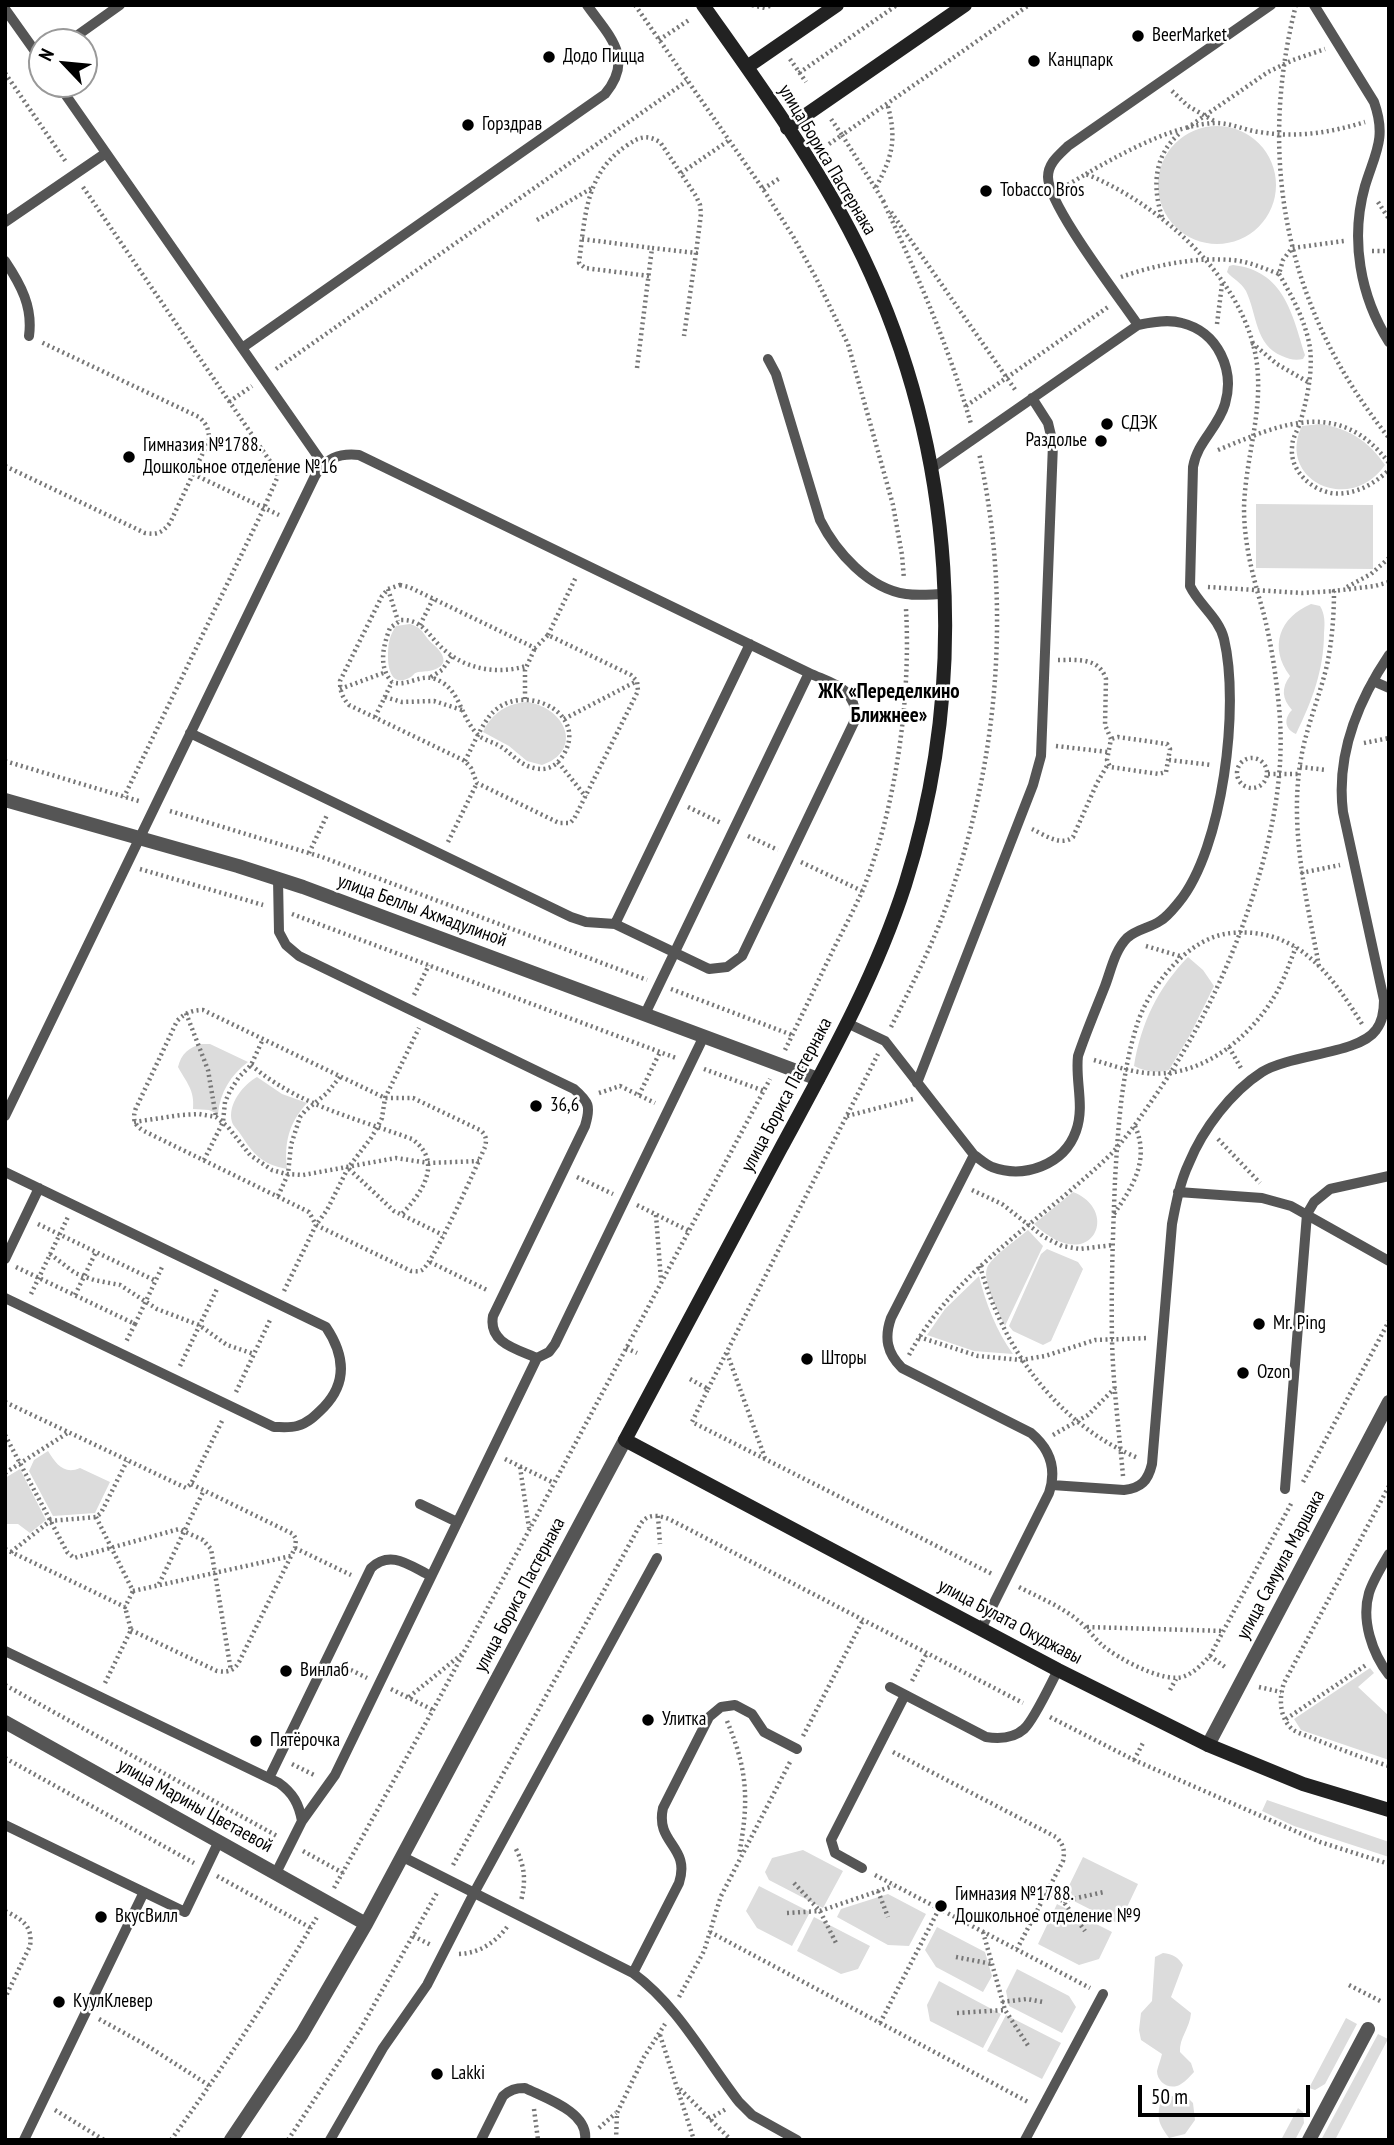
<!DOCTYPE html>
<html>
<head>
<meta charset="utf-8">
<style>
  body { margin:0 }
  #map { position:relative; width:1394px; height:2145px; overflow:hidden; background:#fff; font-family:"PT Sans Narrow",sans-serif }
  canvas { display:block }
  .frame { position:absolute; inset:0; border:7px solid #000; pointer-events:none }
  .north { position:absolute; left:28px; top:28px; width:70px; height:70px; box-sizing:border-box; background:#fff; border:2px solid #999; border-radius:50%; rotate:296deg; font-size:19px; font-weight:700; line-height:28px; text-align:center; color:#000 }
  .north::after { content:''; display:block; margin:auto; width:24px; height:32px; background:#000; clip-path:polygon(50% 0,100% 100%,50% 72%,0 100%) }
  .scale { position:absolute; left:1138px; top:2085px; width:172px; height:32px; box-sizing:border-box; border:4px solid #000; border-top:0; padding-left:9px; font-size:21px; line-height:24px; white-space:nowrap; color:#000; -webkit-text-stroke:5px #fff; paint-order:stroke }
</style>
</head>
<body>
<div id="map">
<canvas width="1394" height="2145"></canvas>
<div class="frame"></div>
<div class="north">N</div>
<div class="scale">50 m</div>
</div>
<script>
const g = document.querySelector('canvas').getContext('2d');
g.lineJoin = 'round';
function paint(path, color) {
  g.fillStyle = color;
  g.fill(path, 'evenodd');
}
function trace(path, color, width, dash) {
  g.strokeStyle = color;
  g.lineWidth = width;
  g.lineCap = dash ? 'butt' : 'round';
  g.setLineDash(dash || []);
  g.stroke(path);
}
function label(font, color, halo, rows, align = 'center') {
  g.font = font + ' "PT Sans Narrow",sans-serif';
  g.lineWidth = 5;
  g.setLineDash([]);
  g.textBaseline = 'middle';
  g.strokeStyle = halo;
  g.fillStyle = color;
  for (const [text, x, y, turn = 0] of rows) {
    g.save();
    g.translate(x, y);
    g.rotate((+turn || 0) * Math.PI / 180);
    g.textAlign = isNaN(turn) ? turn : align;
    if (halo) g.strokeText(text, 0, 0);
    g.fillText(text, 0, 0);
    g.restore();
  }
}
const green = new Path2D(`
  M1158 185a59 59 0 1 1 118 0a59 59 0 1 1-118 0Z
  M1233,265C1284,271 1292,313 1305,355L1303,359C1295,361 1289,359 1282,356C1255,345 1257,314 1246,291C1241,282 1233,279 1227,272L1229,266Z
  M1320,424C1348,428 1369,441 1385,465C1349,516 1276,479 1302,426Z
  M1256,504L1373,505V569L1256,568Z
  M1311,604L1320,606C1325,614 1325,623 1324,633C1324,670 1312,701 1296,734C1284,729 1284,718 1292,710C1282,699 1281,688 1290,676C1268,647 1280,617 1311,604Z
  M410,624C424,628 424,637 434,645C446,656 449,667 429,671C429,671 419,672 418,672C412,674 415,675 409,678C392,687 388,669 388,657C388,645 389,636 396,626Z
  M528,702C567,709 583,751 542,765L527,761L509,746L483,732C492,713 507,703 528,702Z
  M1188,957L1203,970L1214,986L1190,1035L1169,1070C1156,1073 1146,1072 1134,1066C1141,1023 1158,988 1188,957Z
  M202,1044H210L248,1062C231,1075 220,1092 218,1114L209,1110L193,1109C195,1090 186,1082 178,1067C181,1054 189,1047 202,1044Z
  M257,1077L282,1094L307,1103C289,1123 284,1142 287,1169C262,1164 254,1155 241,1135C239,1131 233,1126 232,1122C227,1104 244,1084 257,1077Z
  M1073,1192C1122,1211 1091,1278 1034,1224Z
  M1028,1230L1043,1246L1005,1326C999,1314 982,1281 987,1268C991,1257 1019,1238 1028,1230Z
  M1047,1249L1078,1262L1083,1269L1051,1341L1043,1345L1013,1331L1009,1326L1041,1254Z
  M979,1276C986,1304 996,1330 1013,1354L974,1351L927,1335L945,1309Z
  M48,1451C56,1464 64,1475 80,1468L110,1482L95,1513L53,1516L29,1471L34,1460Z
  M20,1469L46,1520L30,1533L18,1524H5V1478Z
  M1370,1668L1374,1673L1358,1687L1389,1716V1760L1301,1730L1294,1719Z
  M1267,1800L1389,1842V1857L1294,1826L1262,1811Z
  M803,1850L843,1871L823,1908L769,1880L765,1872L772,1858Z
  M1083,1857L1138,1884L1119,1924L1064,1896Z
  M759,1886L810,1912L792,1946L757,1928L746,1911Z
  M888,1894L926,1914L909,1946L888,1945L837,1917L841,1909Z
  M1057,1904L1112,1932L1099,1959L1079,1965L1038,1944Z
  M814,1917L870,1946L858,1969L841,1974L797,1951Z
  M937,1927L985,1952L992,1976L983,1992L936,1967L925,1950Z
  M1163,1953C1173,1954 1178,1957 1183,1965L1171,1997L1191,2013C1190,2028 1179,2038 1180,2052L1191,2063L1194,2072C1190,2076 1186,2081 1181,2084C1171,2091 1157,2083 1157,2071C1158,2066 1161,2059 1162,2054L1141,2040L1139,2030L1141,2013L1152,2001L1155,1957Z
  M1017,1969L1069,1996L1076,2007L1062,2033L1009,2006L1006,1991Z
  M939,1981L1001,2014L983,2048L930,2021L927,2005Z
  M1006,2015L1061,2043L1042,2079L987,2051Z
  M1346,2018L1357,2024L1325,2084L1315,2090L1309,2088Z
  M1378,2034L1388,2039L1335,2140H1321Z
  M1169,2096L1187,2097L1193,2103L1195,2120L1185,2134L1169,2138C1157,2121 1157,2118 1161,2099Z
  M1298,2108L1303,2112L1304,2123L1295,2140H1281Z`);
const path = new Path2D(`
  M635,5L763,189L794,238L816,278L848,344L893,505L902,555L904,579
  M752,5L765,8L772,5
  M1296,5C1256,162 1287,311 1389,438
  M659,40L689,20
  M790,59L806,82
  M5,73L66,162
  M799,73L897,5
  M1172,91L1188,106L1216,122
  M1187,128L1268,72L1293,60L1325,49
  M829,144L842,135L831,119
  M681,173L728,141
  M1086,174C1122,153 1175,124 1216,123C1231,123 1244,130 1259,132C1296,138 1329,133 1365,122
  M83,187L276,470L278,476L264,508L124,797
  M876,187C893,156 897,138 887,103
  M763,189L780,178
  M883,201C917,274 949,347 971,424
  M884,202L842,135L1029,5
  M1378,202L1389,219
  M891,212L1016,391
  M1162,217C1152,186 1154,155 1180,133
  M537,220L592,188
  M582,239L652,248
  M1372,251H1389
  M1279,274C1292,296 1306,322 1310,348C1313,371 1307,400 1300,423C1297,432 1292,438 1292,448C1290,470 1310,489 1331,493C1353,496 1373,485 1389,470
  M649,276L585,268L579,263C585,218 585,174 626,146C639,137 646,134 660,142L696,196L700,205L701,214L696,253
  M1121,277C1155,265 1195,257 1231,260C1248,261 1263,268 1279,274L1283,260L1292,248L1344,241
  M1217,324L1222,284
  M1252,343L1277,364L1308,382
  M637,368L652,248L696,253L684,336
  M276,369L687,81
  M229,402L252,386
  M966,406L1108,307
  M1218,450C1281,424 1339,397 1389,463
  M5,466L145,533C157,535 162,533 170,523L209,440C209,430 207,424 199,417L41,342
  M193,474L279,515
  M400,585L409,587L535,648L548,635L631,675L637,681L638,691L574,819L570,823H559L477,783L471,768L465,761L349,705C342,697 340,691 340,681L382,596L388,589Z
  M1208,587L1302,593L1335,591
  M1347,587L1371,574L1389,558
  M388,589L398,621
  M420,625L433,599
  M548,635L576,577
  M1058,660C1077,660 1099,657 1106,679L1105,725L1111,739L1107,760L1110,767L1159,774L1166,772L1170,749L1167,744L1118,737L1111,739
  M431,677L442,670L452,656
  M340,689L386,672
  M385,697L402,702L434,701L462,710
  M525,699V670L535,648
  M375,717L392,682
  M564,719L637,681
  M1364,743L1389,738
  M1056,746L1108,752
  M1237 773a15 15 0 1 1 30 0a15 15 0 1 1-30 0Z
  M1169,760L1212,765
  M5,761L142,802
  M465,761C472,747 479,731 488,718C517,677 593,712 562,757C555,767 546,771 534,768C519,765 511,752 498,745C492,742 485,740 479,736C475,732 472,728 469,723C461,710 457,692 443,683C423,669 410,688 392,682C378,667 383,646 390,628L401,620C421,619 428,634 440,646C463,669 496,675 526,666
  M558,762L586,797
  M1300,767L1327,770
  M1268,774H1299
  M688,807L721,823
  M170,811L322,857L647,980
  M1032,829C1045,835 1061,847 1073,837L1097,783L1108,764
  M748,836L778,850
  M448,842L477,783
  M309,853L327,815
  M801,862L862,891
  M140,869L263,905
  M1301,873L1340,865
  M292,914L676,1058
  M1146,946L1183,957
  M1319,966C1306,896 1288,824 1302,753C1308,723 1320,695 1327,665C1332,641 1334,616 1334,591L1375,586L1389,582
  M671,989L792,1035
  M414,995L429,965
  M186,1013L208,1070L216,1117
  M891,1027C911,987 931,948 946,907C999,764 1012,602 979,453
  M1229,1047L1242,1070
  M785,1050C802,1015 819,979 836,944C845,927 854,909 862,892C896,809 911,698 906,609
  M1094,1060C1111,1065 1128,1071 1146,1073C1199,1079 1248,1040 1274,997C1284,981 1289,964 1296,947
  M251,1065C298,1105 355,1118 412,1139C444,1162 422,1193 401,1215
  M704,1069L764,1091
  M599,1093L620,1086L655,1103
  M639,1095L660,1052
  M847,1116L913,1099
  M134,1122L181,1115L199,1114L216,1117L228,1127L250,1155L272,1170L286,1174L303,1175L396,1158L429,1163L479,1161
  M1218,1139L1260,1183
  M204,1160L223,1122L225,1102L230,1091L239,1077L251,1065L263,1039
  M349,1169L394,1211L443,1235
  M577,1177L613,1194
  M972,1190L1002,1204L1044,1237L1062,1246L1080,1249L1113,1245
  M278,1196L288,1174L291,1145L300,1117L305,1111L327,1093L340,1077
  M637,1205L689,1231
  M1114,1214C1133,1186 1150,1160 1135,1126
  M656,1215L661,1280
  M38,1224L156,1281
  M50,1254L75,1273L94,1280L120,1285L157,1309L199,1325L227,1345L254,1354
  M430,1262L489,1291
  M980,1266C1003,1349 1057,1424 1138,1458
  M16,1267L135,1324L126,1342
  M284,1291L316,1225L309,1212L144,1131C134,1125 132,1119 136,1108L177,1021C185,1013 192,1010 203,1010L385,1098H413L480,1130C486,1135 487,1139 485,1147C477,1165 433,1264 422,1270C419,1272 415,1271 411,1271L316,1225L327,1210L348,1168L371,1138L377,1128L382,1118L385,1098L419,1028
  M31,1294L68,1217
  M75,1295L96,1252
  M135,1324L163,1265
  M919,1337L978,1356L1021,1360L1045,1356L1095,1340L1149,1338
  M626,1348L637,1353
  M727,1353L765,1458
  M909,1355C945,1288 1007,1243 1064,1196C1080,1182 1096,1169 1111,1154C1127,1137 1140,1118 1153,1099C1199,1033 1232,963 1256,886C1274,827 1285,769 1279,707C1276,675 1271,642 1263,611C1253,577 1244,544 1244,508C1245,464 1260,421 1258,377C1255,287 1163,205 1086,174L1064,187
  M180,1366L217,1289
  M690,1379L708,1389L692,1422L992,1574
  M708,1389L878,1054
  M236,1392L271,1318
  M5,1402L186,1488L191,1484L223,1419
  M5,1435L67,1552L74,1558L179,1529L203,1540L211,1549L231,1671
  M1053,1435L1088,1415L1115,1388
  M505,1459L554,1483
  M520,1467L529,1528
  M5,1473L69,1432
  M1123,1476C1119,1430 1113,1385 1112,1339C1111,1286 1113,1233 1115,1180C1118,1130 1121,1077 1136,1028C1147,989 1188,936 1232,933C1297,927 1331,974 1362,1024
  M1303,1482L1389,1321
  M1389,1486L1284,1683C1279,1697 1279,1717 1292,1729C1297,1733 1306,1735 1312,1738C1337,1748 1362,1758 1389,1766
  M658,1516L660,1544
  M96,1517L133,1591
  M295,1548L351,1575
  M5,1549L125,1607L133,1591
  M11,1552L50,1521L96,1517L101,1513L127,1461
  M159,1584L204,1490
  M1019,1587C1038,1597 1058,1605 1075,1618C1086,1626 1093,1637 1102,1645C1117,1658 1166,1685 1185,1676C1195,1672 1203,1663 1210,1656L1225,1667
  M133,1591L291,1556
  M1087,1627L1224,1631
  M131,1630L217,1671C229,1673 235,1670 240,1660L295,1548L296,1539L293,1534L191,1484
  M1210,1656L1292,1502
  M341,1665L367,1678
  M912,1681L927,1653
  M105,1683L131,1630L125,1607
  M5,1685L277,1836
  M1259,1687L1281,1692
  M391,1689L433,1710
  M1170,1690L1176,1679
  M409,1697L462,1654
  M1050,1717L1134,1760L1320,1842L1389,1864
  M1286,1719L1366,1665
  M727,1721C748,1771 749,1801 739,1855
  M803,1736L863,1620
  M893,1752L1056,1837C1064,1845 1065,1851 1063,1861L1017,1949
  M5,1758L194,1863
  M1134,1760L1144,1741
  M292,1764L316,1776
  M516,1849C525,1867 526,1881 521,1901
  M303,1851L343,1873
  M453,1865L640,1525C647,1513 658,1515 669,1519L1023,1703
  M875,1875L1090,1988
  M217,1876L311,1928
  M794,1883L820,1911L837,1945
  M334,1888L433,1710L770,1079
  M878,1891L888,1917
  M1046,1892L1063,1901L1085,1931
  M1063,1901L1104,1892
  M5,1911C22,1919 33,1926 30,1946L5,1998
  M787,1913L820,1911L893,1886
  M710,1932L1030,2103
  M983,1932L1005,2010L1029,2047
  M413,1936L431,1945
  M459,1954C479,1953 495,1943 507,1927
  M956,1957L992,1964
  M1349,1985L1382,2002
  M679,1997L704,1951L721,1896L790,1762
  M1002,2002L1027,1999L1043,2002
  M957,2013L1005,2010
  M99,2019L146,2045L210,2086
  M880,2023L939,1909
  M660,2035L694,2140
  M680,2089L731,2140
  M534,2109L538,2140
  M55,2110L104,2140
  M709,2119L726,2109
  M599,2128L616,2113
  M171,2140C223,2068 272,1993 317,1917
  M288,2140L361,2028L438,1891
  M616,2140L617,2113L644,2057L665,2024`);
const lane = new Path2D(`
  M1314,5L1374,102C1387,138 1375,153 1365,186C1350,239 1360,296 1389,342
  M5,9L42,61
  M68,42L120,5
  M58,84L323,464
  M5,222L106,153
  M5,261C21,285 33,307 29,336
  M242,348L605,94C635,58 609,36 587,5
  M768,359L776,374L820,520C836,552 869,589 906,594C919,596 933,594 945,594
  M932,468L1138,325
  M750,644L615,924L709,969L727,967L742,956L856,718C855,687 833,684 809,673
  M1373,681L1389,688
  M190,733L571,917L586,922L615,924
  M278,879L279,932L286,945L299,956L574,1089C589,1102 591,1106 585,1126L493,1316C488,1343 517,1349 537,1358L549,1352L555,1344L704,1036
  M847,1023L885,1041L974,1155C980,1159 985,1164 992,1167C1024,1179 1064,1165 1076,1131C1085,1106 1075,1081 1078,1056C1086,1032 1096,1009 1105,986C1111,970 1115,950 1127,938C1137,929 1150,928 1160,921C1167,917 1174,908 1179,902C1223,848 1240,706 1224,639C1219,618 1199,605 1190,586L1193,467C1197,442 1218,428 1225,404C1235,370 1218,332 1182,323C1168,319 1152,322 1138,325C1119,297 1048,205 1048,177C1048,163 1059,155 1068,146L1271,5
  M917,1083L1033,785L1041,756L1053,444L1048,423L1032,398
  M5,1116L315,476C325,458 339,453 359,455L809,673L645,1014
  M974,1155L891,1318C884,1338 887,1353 902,1368L1031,1433C1050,1449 1057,1469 1049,1493L981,1629
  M5,1172L326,1327C344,1354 348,1382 324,1407C315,1416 308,1423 297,1426C290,1428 281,1427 274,1427L5,1298
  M1178,1192L1262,1198L1291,1206L1389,1261
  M5,1259L39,1188
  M1052,1485L1124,1490C1141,1488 1148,1481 1152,1464L1172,1224C1176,1203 1180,1182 1189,1163C1203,1129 1231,1092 1262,1072C1291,1054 1359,1054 1376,1030C1383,1021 1384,1011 1384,1000L1343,812C1336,756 1358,701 1389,655
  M1285,1489L1307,1214L1314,1202L1330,1189L1389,1176
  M420,1504L457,1522
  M1389,1554C1382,1566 1373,1580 1369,1593C1361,1620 1372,1653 1389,1675
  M5,1651L279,1783C293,1793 299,1804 302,1821L276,1873
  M890,1687L986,1737C999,1739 1013,1739 1024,1729C1034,1720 1051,1683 1058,1670
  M269,1778L371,1568C391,1549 410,1566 431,1576
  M302,1821L335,1775L537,1358
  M5,1825L185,1912L219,1841
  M403,1857L633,1973C678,2006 705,2058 739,2102L752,2115L797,2140
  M862,1868L835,1853L831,1840L905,1695
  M633,1973L679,1883C691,1846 655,1844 663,1808L709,1717L721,1707L735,1705L752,1714L764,1732L797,1749
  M24,2140L144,1892
  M330,2140L383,2048L427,1985L474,1893L657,1558
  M481,2140L503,2096C510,2090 515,2088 525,2088C545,2098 589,2112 585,2140
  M1025,2140L1103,1994`);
const street = new Path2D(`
  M5,800L238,866L303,887L818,1079
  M5,1722L366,1924
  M1208,1745L1389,1402
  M231,2140L302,2034L366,1924L625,1440
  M1309,2140L1368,2029`);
const secondary = new Path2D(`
  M703,5C760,86 820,167 863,257C956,452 970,680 905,885C875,978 827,1063 781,1148C729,1245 677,1343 625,1440L1058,1670L1208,1745L1303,1784L1389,1810
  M747,67L837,5
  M787,128L965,5`);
const markers = [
  [1138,36,7,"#000"],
  [549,57,7,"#000"],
  [1034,61,7,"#000"],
  [468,125,7,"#000"],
  [986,191,7,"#000"],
  [1107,424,7,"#000"],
  [1101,441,7,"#000"],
  [129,457,7,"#000"],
  [536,1106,7,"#000"],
  [1259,1324,7,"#000"],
  [807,1359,7,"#000"],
  [1243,1373,7,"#000"],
  [286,1671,7,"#000"],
  [648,1720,7,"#000"],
  [256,1741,7,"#000"],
  [941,1906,7,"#000"],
  [101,1917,7,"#000"],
  [59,2002,7,"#000"],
  [437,2074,7,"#000"]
];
const poiNames = [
  ["BeerMarket",1152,36],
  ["Додо Пицца",563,57],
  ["Канцпарк",1048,61],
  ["Горздрав",482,125],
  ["Tobacco Bros",1000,191],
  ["СДЭК",1121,424],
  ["Раздолье",1087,441,"right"],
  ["Гимназия №1788.",143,446],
  ["Дошкольное отделение №16",143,468],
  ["36,6",550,1106],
  ["Mr. Ping",1273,1324],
  ["Шторы",821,1359],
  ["Ozon",1257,1373],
  ["Винлаб",300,1671],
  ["Улитка",662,1720],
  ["Пятёрочка",270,1741],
  ["Гимназия №1788.",955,1895],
  ["Дошкольное отделение №9",955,1917],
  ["ВкусВилл",115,1917],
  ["КуулКлевер",73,2002],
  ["Lakki",451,2074]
];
const streetNames = [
  ["улица Бориса Пастернака",827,160,59],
  ["улица Беллы Ахмадулиной",422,911,20],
  ["улица Бориса Пастернака",787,1095,-62],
  ["улица Самуила Маршака",1281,1565,-62],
  ["улица Бориса Пастернака",520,1595,-62],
  ["улица Булата Окуджавы",1010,1622,28],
  ["улица Марины Цветаевой",195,1806,29]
];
const neighbourhoodNames = [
  ["ЖК «Переделкино",889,692],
  ["Ближнее»",889,716]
];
paint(green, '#dcdcdc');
trace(path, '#777', 4.5, [2, 3.5]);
trace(lane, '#555', 10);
trace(street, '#555', 14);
trace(secondary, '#222', 14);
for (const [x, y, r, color] of markers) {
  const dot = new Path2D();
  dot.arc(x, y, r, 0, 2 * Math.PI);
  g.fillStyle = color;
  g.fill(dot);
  trace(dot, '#fff', 2.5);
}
label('19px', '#000', '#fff', poiNames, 'left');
label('19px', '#000', '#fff', streetNames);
label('bold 21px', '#000', '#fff', neighbourhoodNames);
</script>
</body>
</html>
